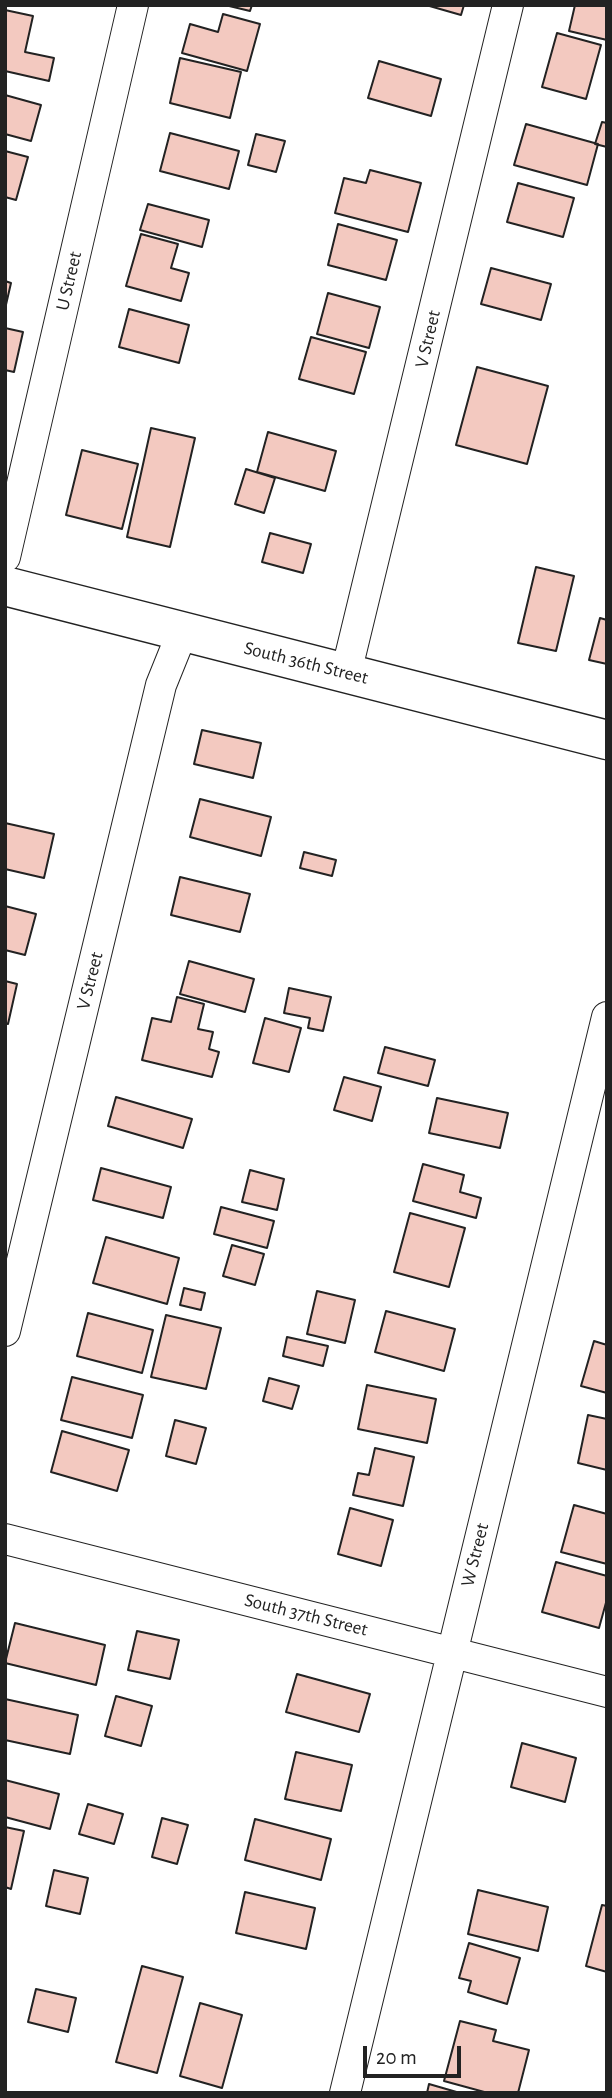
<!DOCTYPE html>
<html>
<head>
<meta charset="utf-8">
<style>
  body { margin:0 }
  #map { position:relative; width:612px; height:2098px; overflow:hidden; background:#fff; font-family:"Alegreya Sans",sans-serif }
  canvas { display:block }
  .frame { position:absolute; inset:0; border:7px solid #222; pointer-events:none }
  .scale { position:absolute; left:363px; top:2046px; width:98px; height:32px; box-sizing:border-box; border:4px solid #222; border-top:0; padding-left:9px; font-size:21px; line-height:24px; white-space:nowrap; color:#222; -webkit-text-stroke:5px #fff; paint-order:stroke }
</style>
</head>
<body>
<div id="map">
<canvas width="612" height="2098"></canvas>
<div class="frame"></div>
<div class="scale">20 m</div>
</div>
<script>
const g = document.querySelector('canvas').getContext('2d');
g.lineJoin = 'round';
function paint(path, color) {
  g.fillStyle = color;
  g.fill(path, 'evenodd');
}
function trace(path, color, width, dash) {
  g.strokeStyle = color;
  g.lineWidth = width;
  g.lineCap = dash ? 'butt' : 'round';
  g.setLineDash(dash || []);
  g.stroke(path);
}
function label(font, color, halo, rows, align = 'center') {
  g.font = font + ' "Alegreya Sans",sans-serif';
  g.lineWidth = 5;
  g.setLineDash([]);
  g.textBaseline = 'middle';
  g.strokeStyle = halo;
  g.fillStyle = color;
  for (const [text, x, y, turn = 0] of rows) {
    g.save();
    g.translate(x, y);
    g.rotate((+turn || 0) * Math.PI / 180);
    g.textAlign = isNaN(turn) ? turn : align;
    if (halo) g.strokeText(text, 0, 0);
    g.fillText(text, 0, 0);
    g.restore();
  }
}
const building = new Path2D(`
  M225,5H252L250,11Z
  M426,5H464L461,15Z
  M575,5H607V40L569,31Z
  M5,10L33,16L25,52L54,58L49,81L5,71Z
  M223,14L260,24L247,71L182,53L190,24L218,32Z
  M557,33L601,45L586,99L542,87Z
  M180,58L241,72L230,118L170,103Z
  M379,61L441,79L431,116L368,98Z
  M5,95L41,105L31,141L5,134Z
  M602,122L607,123V147L595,144Z
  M526,124L598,144L587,185L514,165Z
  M170,133L239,151L229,189L160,171Z
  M256,134L285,141L276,172L248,165Z
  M5,151L28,157L16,200L5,197Z
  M370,170L421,183L408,232L335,213L344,178L366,183Z
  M518,183L574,198L563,237L507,222Z
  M148,204L209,220L202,247L140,230Z
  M338,224L397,240L386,280L328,265Z
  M141,234L178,244L171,268L189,273L181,301L126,286Z
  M491,268L551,284L541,320L481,304Z
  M5,281L11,283L5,309Z
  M328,293L380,307L369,348L317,334Z
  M129,309L189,325L179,363L119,347Z
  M5,328L23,332L14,372L5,370Z
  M311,337L366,352L354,394L299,379Z
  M477,367L548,386L527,464L456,445Z
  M151,428L195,438L170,547L127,537Z
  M268,432L336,451L325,491L257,472Z
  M82,450L138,464L122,529L66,515Z
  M246,469L275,478L264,513L235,504Z
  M270,533L311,544L303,573L262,562Z
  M536,567L574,576L556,651L518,643Z
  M600,618L607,620V664L589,660Z
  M202,730L261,743L253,778L194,764Z
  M200,799L271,817L261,856L190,837Z
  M5,823L54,834L44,878L5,869Z
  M304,852L336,860L332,876L300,868Z
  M180,877L250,894L240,932L171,915Z
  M5,906L36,914L25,955L5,950Z
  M189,961L254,979L245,1012L180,994Z
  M5,981L17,984L8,1024L5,1023Z
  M289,988L331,997L323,1031L308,1028L310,1018L284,1013Z
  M177,997L204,1004L198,1029L213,1032L209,1049L219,1052L212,1077L142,1060L152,1018L171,1022Z
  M265,1018L301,1028L289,1072L253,1063Z
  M385,1047L435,1060L428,1086L378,1073Z
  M344,1077L381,1087L372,1121L334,1110Z
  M116,1097L192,1119L183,1148L108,1126Z
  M437,1098L508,1113L500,1148L429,1133Z
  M423,1164L464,1175L460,1192L481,1198L476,1218L413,1201Z
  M101,1168L171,1187L163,1218L93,1200Z
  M250,1170L284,1179L277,1210L242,1202Z
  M221,1207L274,1221L267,1248L214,1234Z
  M410,1213L465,1228L449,1287L394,1272Z
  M106,1237L179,1258L167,1304L93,1283Z
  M232,1245L264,1254L255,1285L223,1276Z
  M184,1288L205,1293L201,1310L180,1305Z
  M317,1291L355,1300L345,1343L307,1334Z
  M386,1311L455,1329L444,1371L375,1352Z
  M88,1313L153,1330L142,1373L77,1356Z
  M166,1315L221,1328L206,1389L151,1377Z
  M287,1337L328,1346L323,1366L283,1356Z
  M594,1341L607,1345V1393L581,1386Z
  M72,1377L143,1395L132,1438L61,1420Z
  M269,1378L299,1386L292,1409L263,1401Z
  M367,1385L436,1399L427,1443L358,1429Z
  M588,1415L607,1419V1470L578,1463Z
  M175,1420L206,1428L196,1464L166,1456Z
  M62,1431L129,1450L117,1491L51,1472Z
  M375,1448L414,1457L403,1506L353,1495L358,1473L369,1475Z
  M574,1505L607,1514V1564L561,1552Z
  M350,1508L393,1520L381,1566L338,1554Z
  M556,1562L607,1576V1599L599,1628L542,1612Z
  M15,1623L105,1645L96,1685L5,1663Z
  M137,1631L179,1640L170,1679L128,1670Z
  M297,1674L370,1694L359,1732L286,1712Z
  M116,1696L152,1706L141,1746L105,1736Z
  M5,1699L78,1715L70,1754L5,1740Z
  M522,1743L576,1758L565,1802L511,1787Z
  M296,1752L352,1765L341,1811L285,1799Z
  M5,1780L59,1794L50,1829L5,1817Z
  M88,1804L123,1814L114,1844L79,1834Z
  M162,1818L188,1825L177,1864L152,1857Z
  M255,1819L331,1839L321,1880L245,1860Z
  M5,1827L24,1831L11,1889L5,1887Z
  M54,1870L88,1878L80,1914L46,1906Z
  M478,1890L548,1907L538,1951L468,1934Z
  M245,1892L315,1908L306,1949L236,1933Z
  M602,1905L607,1906V1972L586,1966Z
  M469,1943L520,1958L507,2004L468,1992L471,1981L459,1978Z
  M142,1966L183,1977L157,2073L116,2062Z
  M36,1989L76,1998L68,2032L28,2022Z
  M200,2003L242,2015L222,2088L180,2076Z
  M460,2021L496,2030L493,2041L529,2050L518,2093H488L444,2081Z
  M429,2084L460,2093H427Z`);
const minor = new Path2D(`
  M5,557L133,5
  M346,673L508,5
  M5,1331L161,685L182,633
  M5,1539L607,1692
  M345,2093L607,1017`);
const secondary = new Path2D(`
  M5,586L607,740`);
const streetNames = [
  ["U Street",69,281,-77],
  ["V Street",428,339,-77],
  ["South 36th Street",306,663,14],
  ["V Street",90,981,-76],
  ["W Street",475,1555,-76],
  ["South 37th Street",306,1615,14]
];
paint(building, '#f3c9c0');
trace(building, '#222', 2);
trace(minor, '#222', 32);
trace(secondary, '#222', 41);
trace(minor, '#fff', 30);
trace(secondary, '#fff', 38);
label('19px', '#222', '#fff', streetNames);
</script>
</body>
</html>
